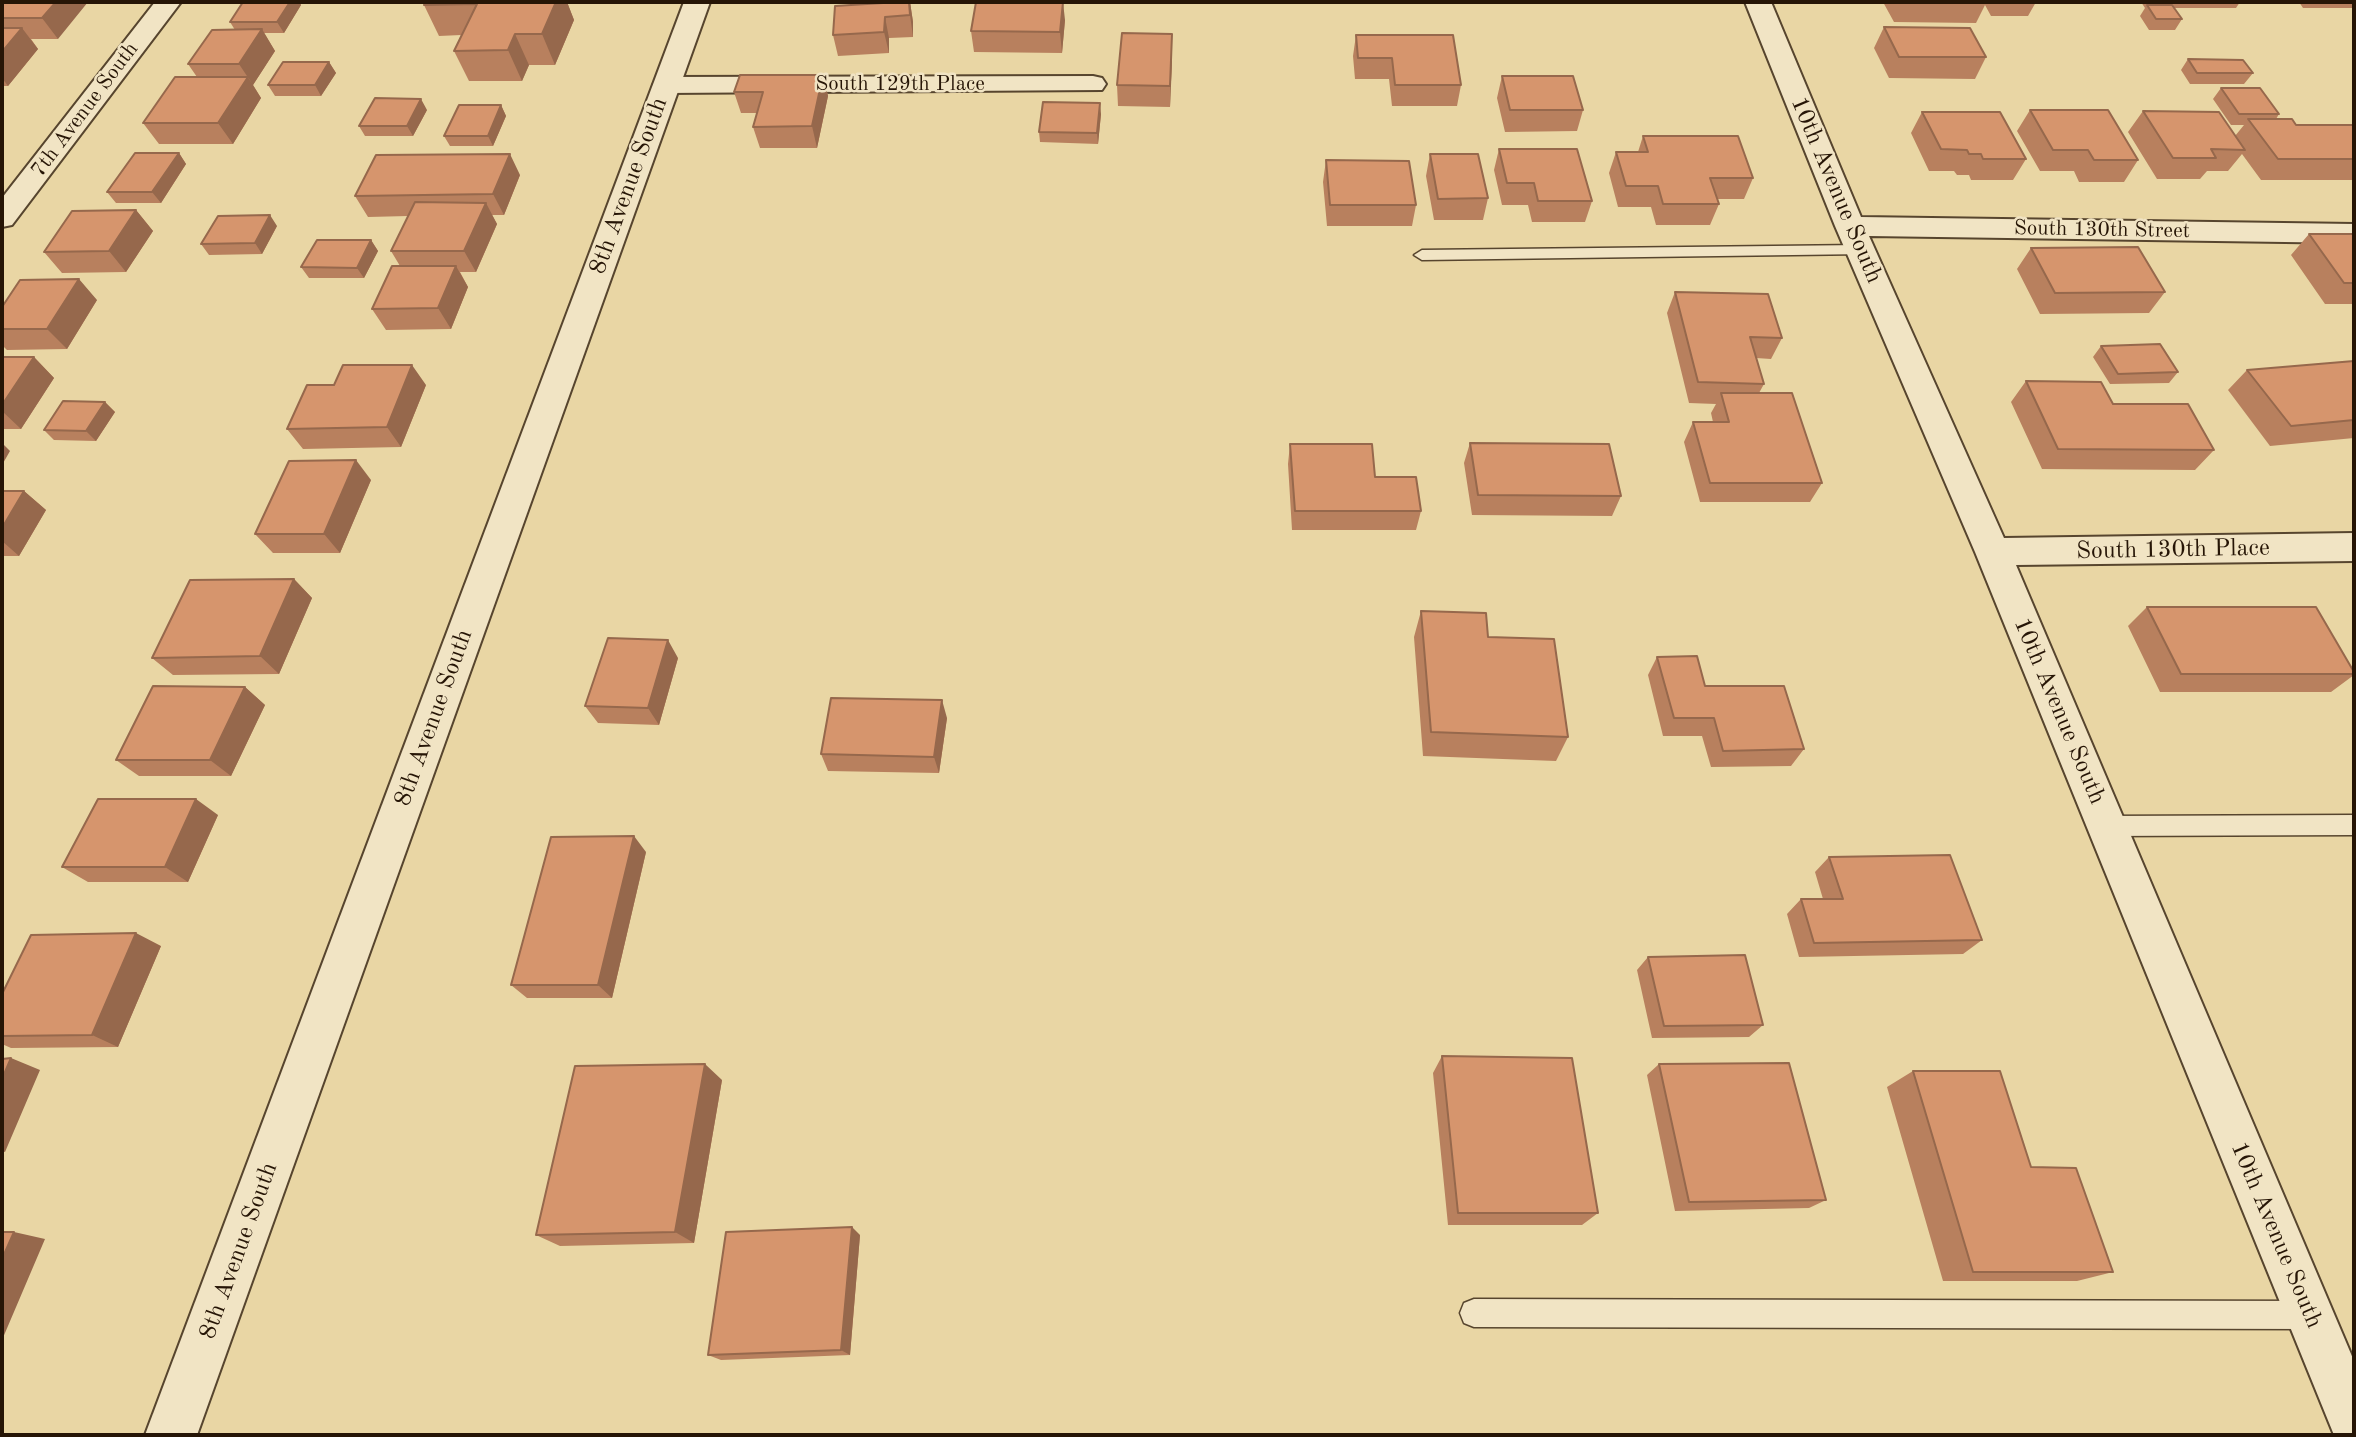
<!DOCTYPE html>
<html>
<head>
<meta charset="utf-8">
<style>
  body { margin:0 }
  #map { position:relative; width:2356px; height:1437px; overflow:hidden; background:#e9d6a4; font-family:"Old Standard TT",serif }
  canvas { display:block }
  .frame { position:absolute; inset:0; border:4px solid #261506; pointer-events:none }
</style>
</head>
<body>
<div id="map">
<canvas width="2356" height="1437"></canvas>
<div class="frame"></div>
</div>
<script>
const g = document.querySelector('canvas').getContext('2d');
g.lineJoin = 'round';
function trace(path, color, width, dash) {
  g.strokeStyle = color;
  g.lineWidth = width;
  g.lineCap = dash ? 'butt' : 'round';
  g.setLineDash(dash || []);
  g.stroke(path);
}
function paint(path, color) {
  g.fillStyle = color;
  g.fill(path, 'evenodd');
}
function label(font, color, halo, rows, align = 'center') {
  g.font = font + ' "Old Standard TT",serif';
  g.lineWidth = 5;
  g.setLineDash([]);
  g.textBaseline = 'middle';
  g.strokeStyle = halo;
  g.fillStyle = color;
  for (const [text, x, y, turn = 0] of rows) {
    g.save();
    g.translate(x, y);
    g.rotate((+turn || 0) * Math.PI / 180);
    g.textAlign = isNaN(turn) ? turn : align;
    if (halo) g.strokeText(text, 0, 0);
    g.fillText(text, 0, 0);
    g.restore();
  }
}
const service = new Path2D(`
  M1861,245L1867,246V254L1422,260L1414,255L1422,250Z
  M2354,815V835L2106,836L2098,833L2095,826L2098,819L2106,816Z
  M1474,1299L2310,1301L2320,1305L2324,1315L2320,1325L2310,1329L1474,1327L1464,1323L1460,1313L1464,1303Z`);
const minor = new Path2D(`
  M155,2H181L12,225L2,227V198Z
  M1745,2H1771L1861,217L2354,224V243L1869,236L2004,538L2354,533V561L2016,565L2354,1361V1435H2334L1975,552L1835,226Z
  M1093,76L1102,78L1106,84L1102,90L666,93L657,91L653,85L657,79L666,77Z`);
const tertiary = new Path2D(`
  M684,2H710L197,1435H145Z`);
const wall = new Path2D(`
  M56,2L58,39H31L38,49L8,86H2V18Z
  M567,2L574,20L555,65H529L522,81H469L454,51L461,35L439,36L424,5Z
  M910,2L913,22V37L889,38V53L838,56L833,35Z
  M1883,2H2036L2028,16H1991L1985,5L1976,23L1894,22Z
  M2141,2H2240L2236,8H2174L2182,19L2175,30H2149L2140,16L2145,8Z
  M2299,2H2354V8H2303Z
  M301,5L284,33H264L275,51L253,85L261,98L233,144H159L143,123L197,77L188,64L235,30L230,22Z
  M1065,20L1062,53L974,52L971,31Z
  M1884,27L1986,57L1975,79L1889,78L1874,48Z
  M1356,35L1461,85L1457,106H1392L1389,79H1355L1353,56Z
  M1172,56L1170,107L1118,106L1117,85Z
  M2188,59L2253,73L2244,84H2190L2181,70Z
  M329,62L336,73L321,96H275L268,85Z
  M823,75L828,96L817,148H760L753,127L757,113H741L734,92Z
  M1502,76L1583,110L1577,131L1505,132L1497,98Z
  M2221,88L2279,114L2276,119L2296,125H2354V180H2261L2242,154L2228,171H2207L2200,179H2157L2128,132L2143,111L2235,136L2244,125H2231L2213,99Z
  M501,105L506,116L493,146H450L444,136Z
  M427,110L413,136H365L359,126Z
  M2030,110L2138,160L2124,182H2079L2074,171H2040L2017,131Z
  M1922,112L2026,159L2013,180H1971L1969,175H1957L1954,171H1929L1911,133Z
  M1101,114L1098,144L1040,142L1039,132Z
  M1643,136L1753,178L1744,199H1717L1719,204L1710,225H1656L1651,207H1618L1609,173L1616,152H1638Z
  M1499,149L1592,201L1585,222H1532L1528,205H1502L1494,170Z
  M179,153L186,164L161,203H116L107,192Z
  M1430,154L1488,198L1483,220H1434L1426,176Z
  M1326,160L1416,205L1412,226H1327L1323,182Z
  M520,175L504,215H492L497,224L476,272H460L468,287L451,329L386,330L372,309L400,266L391,251L408,216L368,217L355,196Z
  M136,210L153,231L126,272L62,273L44,252Z
  M277,226L262,254L209,255L201,244Z
  M2309,234H2354V308L2352,304H2325L2291,255Z
  M371,240L378,251L364,278H309L301,267Z
  M2031,248L2165,292L2149,313L2040,314L2017,269Z
  M1675,292L1782,338L1771,359L1756,358L1764,384L1759,393L1822,483L1810,502H1700L1684,442L1693,422H1713L1711,413L1716,404L1689,403L1667,313Z
  M97,300L67,349L7,350L2,345V307Z
  M2101,346L2178,372L2169,383L2110,384L2093,357Z
  M2,357H34L54,378L21,429H2Z
  M2354,361V438L2270,446L2228,390L2247,370Z
  M2026,381L2113,404L2214,450L2195,470L2042,469L2011,402Z
  M426,385L401,447L303,449L287,429Z
  M105,402L115,412L96,441L54,440L44,430Z
  M1470,443L1621,496L1612,516L1472,515L1464,463Z
  M1290,444L1375,477L1421,511L1416,530H1292L1288,464Z
  M371,480L340,553H273L255,534Z
  M2,491H24L46,510L19,556H2Z
  M294,579L312,598L279,674L173,675L152,658Z
  M2147,607L2354,672V675L2331,692H2160L2128,626Z
  M1421,611L1568,737L1556,761L1423,756L1414,637Z
  M1657,657L1705,686L1804,749L1791,766L1711,767L1702,736H1663L1648,675Z
  M678,658L659,725L598,723L585,706Z
  M245,687L265,705L231,776H139L116,760Z
  M947,718L939,773L828,771L821,754Z
  M218,815L188,882H88L62,867Z
  M646,852L612,998H527L511,985Z
  M1829,857L1982,940L1963,954L1799,957L1787,914L1801,899H1823L1815,872Z
  M161,946L118,1047L11,1048L2,1044V994Z
  M1648,957L1763,1025L1749,1037L1652,1038L1637,970Z
  M1442,1056L1598,1213L1582,1225H1448L1433,1073Z
  M1659,1064L1826,1200L1809,1208L1675,1211L1647,1075Z
  M1913,1071L2031,1167L2113,1272L2077,1281H1943L1887,1087Z
  M722,1080L694,1243L560,1246L536,1235Z
  M860,1235L850,1355L721,1360L708,1355Z`);
const shadedWall = new Path2D(`
  M56,2H88L58,39L42,18Z
  M290,2H300L301,5L284,33L277,22Z
  M556,2H567L574,20L555,65L542,34Z
  M910,2L913,22V37L910,15Z
  M1063,2L1065,20L1062,53L1060,32Z
  M885,17L889,38V53L884,32Z
  M22,28L38,49L8,86L2,78V52Z
  M262,29L275,51L253,85L239,64Z
  M515,34L529,65L522,81L508,50Z
  M1172,34V56L1170,107V86Z
  M329,62L336,73L321,96L315,85Z
  M823,75L828,96L817,148L812,126Z
  M248,77L261,98L233,144L218,123Z
  M421,99L427,110L413,136L407,126Z
  M1100,103L1101,114L1098,144L1097,133Z
  M501,105L506,116L493,146L488,136Z
  M179,153L186,164L161,203L152,192Z
  M510,154L520,175L504,215L493,194Z
  M486,203L497,224L476,272L464,251Z
  M136,210L153,231L126,272L109,251Z
  M270,215L277,226L262,254L255,243Z
  M371,240L378,251L364,278L357,268Z
  M456,266L468,287L451,329L438,308Z
  M79,279L97,300L67,349L47,329Z
  M34,357L54,378L21,429L2,411V405Z
  M412,365L426,385L401,447L387,427Z
  M105,402L115,412L96,441L86,431Z
  M2,443L10,451L2,465Z
  M356,460L371,480L340,553L324,534Z
  M24,491L46,510L19,556L2,541V528Z
  M294,579L312,598L279,674L260,656Z
  M668,640L678,658L659,725L648,708Z
  M245,687L265,705L231,776L210,760Z
  M942,700L947,718L939,773L934,757Z
  M196,799L218,815L188,882L165,867Z
  M634,836L646,852L612,998L598,985Z
  M136,933L161,946L118,1047L92,1035Z
  M11,1058L40,1070L5,1152L2,1151V1079Z
  M705,1064L722,1080L694,1243L675,1232Z
  M852,1227L860,1235L850,1355L841,1350Z
  M14,1232L45,1239L2,1340V1259Z`);
const building = new Path2D(`
  M2,2H56L42,18H2Z
  M243,2H290L277,22H230Z
  M425,2H556L542,34H515L508,50L454,51L477,4L424,5Z
  M899,2H909L910,15L885,17L884,32L833,35L835,6Z
  M976,2H1063L1060,32L971,31Z
  M2147,5H2172L2182,19H2156Z
  M1884,27L1970,28L1986,57H1899Z
  M2,28H22L2,52Z
  M262,29L239,64H188L212,30Z
  M1122,33L1172,34L1170,86L1117,85Z
  M1356,35H1453L1461,85H1395L1392,58H1358Z
  M2188,59L2243,60L2253,73H2197Z
  M283,62H329L315,85H268Z
  M740,75H823L812,126L753,127L763,92H734Z
  M1502,76H1573L1583,110H1510Z
  M175,77H248L218,123H143Z
  M2221,88H2260L2279,114H2239Z
  M375,98L421,99L407,126H359Z
  M1043,102L1100,103L1097,133L1039,132Z
  M459,105H501L488,136H444Z
  M2030,110H2108L2138,160H2094L2088,150H2053Z
  M2143,111L2219,112L2245,150L2211,149L2216,158H2173Z
  M1922,112H2000L2026,159H1983L1981,154H1969L1967,150L1941,149Z
  M2248,119H2292L2296,125H2354V159H2278Z
  M1643,136H1738L1753,178H1710L1719,204H1663L1658,186H1626L1616,152H1648Z
  M1499,149H1577L1592,201H1538L1534,183H1507Z
  M135,153H179L152,192H107Z
  M510,154L493,194L355,196L376,155Z
  M1430,154H1478L1488,198L1438,199Z
  M1326,160L1409,161L1416,205H1330Z
  M415,202L486,203L464,251H391Z
  M136,210L109,251L44,252L72,211Z
  M270,215L255,243L201,244L218,216Z
  M2309,234H2354V283H2344Z
  M317,240H371L357,268L301,267Z
  M2138,247L2165,292L2055,293L2031,248Z
  M392,266H456L438,308L372,309Z
  M79,279L47,329H2V307L20,280Z
  M1675,292L1768,294L1782,338L1750,337L1764,384L1698,382Z
  M2160,344L2178,372L2118,374L2101,346Z
  M2,357H34L2,405Z
  M2354,361V420L2291,426L2247,370Z
  M343,365H412L387,427L287,429L307,385H334Z
  M2026,381L2101,382L2113,404H2188L2214,450L2058,449Z
  M1721,393H1792L1822,483H1710L1693,422H1729Z
  M63,401L105,402L86,431L44,430Z
  M1470,443L1609,444L1621,496L1478,495Z
  M1290,444H1372L1375,477H1416L1421,511H1295Z
  M356,460L324,534H255L289,461Z
  M2,491H24L2,528Z
  M294,579L260,656L152,658L190,580Z
  M2147,607H2316L2354,672V674H2181Z
  M1421,611L1486,613L1488,637L1554,639L1568,737L1431,732Z
  M608,638L668,640L648,708L585,706Z
  M1697,656L1705,686H1784L1804,749L1723,751L1714,718H1674L1657,657Z
  M153,686L245,687L210,760H116Z
  M831,698L942,700L934,757L821,754Z
  M98,799H196L165,867H62Z
  M634,836L598,985H511L551,837Z
  M1950,855L1982,940L1814,943L1801,899H1843L1829,857Z
  M136,933L92,1035L2,1036V994L31,935Z
  M1745,955L1763,1025L1664,1026L1648,957Z
  M1442,1056L1572,1058L1598,1213H1458Z
  M11,1058L2,1079V1059Z
  M1789,1063L1826,1200L1689,1202L1659,1064Z
  M705,1064L675,1232L536,1235L575,1066Z
  M1913,1071H2000L2031,1167L2076,1168L2113,1272H1973Z
  M852,1227L841,1350L708,1355L726,1232Z
  M2,1232H14L2,1259Z`);
const farStreetnames = [
  ["South 129th Place",900,84],
  ["7th Avenue South",85,110,-53],
  ["South 130th Street",2102,230,1]
];
const streetNames = [
  ["8th Avenue South",629,186,-70],
  ["10th Avenue South",1836,190,67],
  ["South 130th Place",2173,550,-1],
  ["10th Avenue South",2059,711,67],
  ["8th Avenue South",434,718,-70],
  ["10th Avenue South",2276,1235,67],
  ["8th Avenue South",239,1251,-70]
];
trace(service, '#57452e', 3);
trace(minor, '#57452e', 4);
trace(tertiary, '#57452e', 4);
paint(service, '#f1e4c4');
paint(minor, '#f1e4c4');
paint(tertiary, '#f1e4c4');
paint(wall, '#b8805e');
paint(shadedWall, '#96684c');
paint(building, '#d6956d');
trace(building, '#96684c', 2);
label('21px', '#261506', '#f1e4c4', farStreetnames);
label('24px', '#261506', '#f1e4c4', streetNames);
</script>
</body>
</html>
